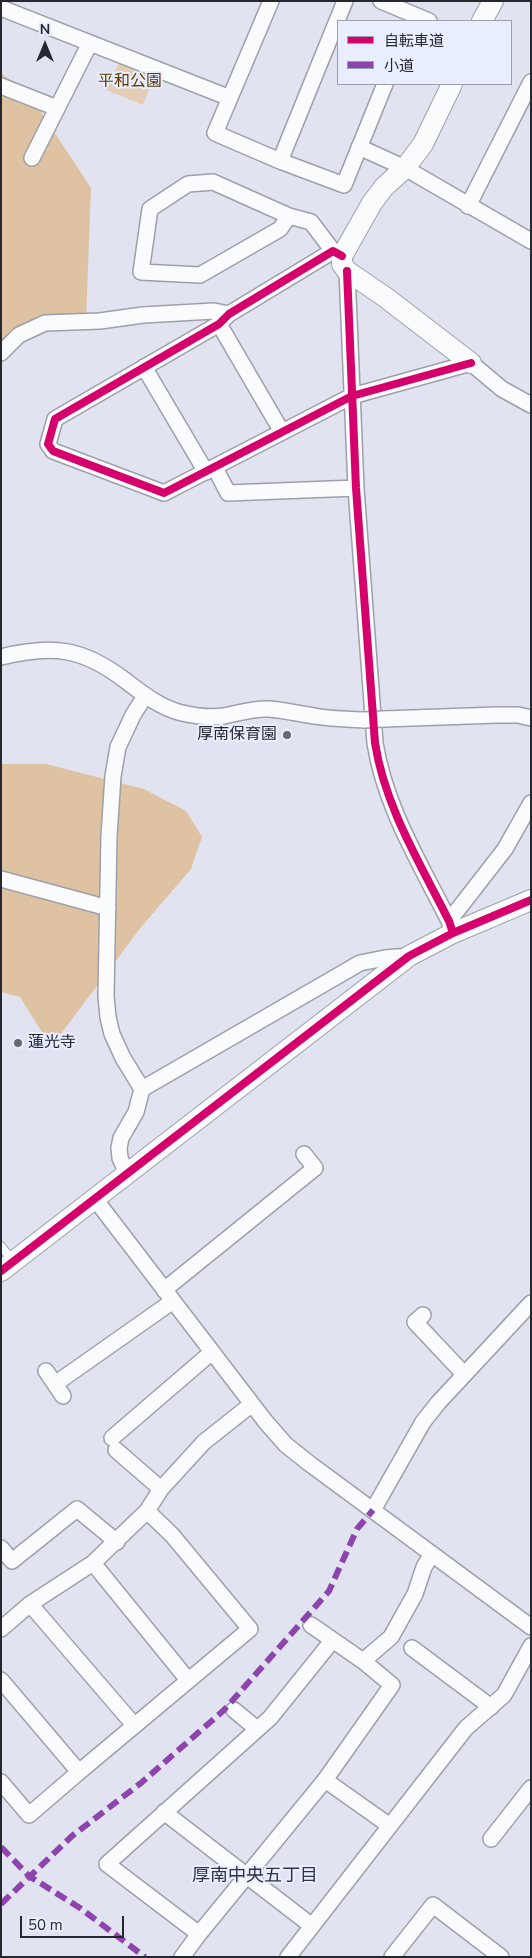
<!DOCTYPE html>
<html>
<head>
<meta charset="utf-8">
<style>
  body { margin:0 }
  #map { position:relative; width:532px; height:1958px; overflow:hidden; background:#e1e4f0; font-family:"Nunito Sans","Noto Sans JP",sans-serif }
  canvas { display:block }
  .frame { position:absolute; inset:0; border:2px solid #262830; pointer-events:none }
  .legend { position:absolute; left:337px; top:20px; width:175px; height:65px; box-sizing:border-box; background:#e9eeff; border:1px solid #9b9fac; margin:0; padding:6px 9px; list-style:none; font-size:15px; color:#262830 }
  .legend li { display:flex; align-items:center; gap:10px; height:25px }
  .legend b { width:25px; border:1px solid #9b9fac }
  .north { position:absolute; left:20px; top:20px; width:50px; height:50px; -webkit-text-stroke:4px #e9eeff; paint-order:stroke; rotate:0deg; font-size:14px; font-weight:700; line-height:20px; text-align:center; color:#262830 }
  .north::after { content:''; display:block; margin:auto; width:18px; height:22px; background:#262830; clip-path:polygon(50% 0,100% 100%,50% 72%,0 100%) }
  .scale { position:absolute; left:20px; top:1916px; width:104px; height:22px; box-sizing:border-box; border:2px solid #262830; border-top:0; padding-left:6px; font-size:15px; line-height:18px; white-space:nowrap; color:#262830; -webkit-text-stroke:4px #e9eeff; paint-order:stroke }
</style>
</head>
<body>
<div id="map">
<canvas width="532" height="1958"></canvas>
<div class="frame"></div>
<ul class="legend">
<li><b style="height:6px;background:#d6006c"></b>自転車道</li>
<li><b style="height:6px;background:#8e44ad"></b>小道</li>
</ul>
<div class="north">N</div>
<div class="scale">50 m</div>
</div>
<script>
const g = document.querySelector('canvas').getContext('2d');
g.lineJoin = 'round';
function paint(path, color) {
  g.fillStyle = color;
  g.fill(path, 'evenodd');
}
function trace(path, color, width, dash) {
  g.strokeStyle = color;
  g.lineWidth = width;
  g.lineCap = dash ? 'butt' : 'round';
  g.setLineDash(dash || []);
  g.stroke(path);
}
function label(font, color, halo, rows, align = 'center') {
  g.font = font + ' "Nunito Sans","Noto Sans JP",sans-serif';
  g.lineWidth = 4;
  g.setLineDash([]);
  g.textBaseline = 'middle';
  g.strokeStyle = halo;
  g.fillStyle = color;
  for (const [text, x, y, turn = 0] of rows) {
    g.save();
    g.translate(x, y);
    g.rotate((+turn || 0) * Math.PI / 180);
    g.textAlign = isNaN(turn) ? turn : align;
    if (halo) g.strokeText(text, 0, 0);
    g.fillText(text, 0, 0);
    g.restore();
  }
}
const green = new Path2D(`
  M120,60L156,73L143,105L106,90Z`);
const forest = new Path2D(`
  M1,73L30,95L91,188L86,321L52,320L1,349Z
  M1,764H46L144,789L186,811L202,837L191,869L142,926L51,1047L20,997L1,992Z`);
const service = new Path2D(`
  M1,1246L12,1260`);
const minor = new Path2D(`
  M271,1L215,133L280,161L344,185L385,84
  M381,1L429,21
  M1,8L230,98
  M1,86L57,108
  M359,147L405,168L531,241
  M32,158L90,43
  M280,161L345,1
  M468,206L531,82
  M289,216L280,229L200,275L141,272L150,209L188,184L213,182L289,216L311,222L333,251
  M342,256L333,251L229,314L219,324L55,419L48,444L53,451L164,493L352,396L471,363L502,389L531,405
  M347,271L356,488L375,743C385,807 420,863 449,921L453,933
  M219,324L282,432
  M1,353L19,335L45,323L100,321L143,315L214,311L229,314
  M144,367L206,472
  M215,468L228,493L356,488
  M1,657C53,644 83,648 126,681C143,694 161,708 182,713C195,716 210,718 224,716C239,713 254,708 269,709C284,710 299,714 314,716C330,719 347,719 364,720
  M384,719L497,715H518L531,718
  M1,879L108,908
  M449,921L505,849L531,803
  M142,1089L360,963L385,958L409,956
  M127,1174L120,1158L119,1148L121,1138L136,1112L142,1089L123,1058L112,1034L108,1017L106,996L109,836L113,776L118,747L133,715L145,696
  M95,1199L265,1421L286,1445L310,1464L531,1627
  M164,1290L315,1168L304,1154
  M423,1315L415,1322L464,1374
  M46,1371L63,1396
  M55,1384L173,1301
  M112,1438L212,1352
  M116,1450L161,1489
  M373,1510L423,1422L438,1403L531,1303
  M1,1548L12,1561L77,1509L117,1542
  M93,1563L188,1680
  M30,1604L134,1725
  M311,1625L363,1661
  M1,1629L30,1604L93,1563L147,1511L161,1489L204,1442L252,1404
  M412,1648L491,1707
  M1,1680L79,1772L29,1815L1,1782
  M234,1710L257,1729
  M79,1772L250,1629L172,1535L147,1511
  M325,1780L390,1826
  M164,1812L312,1926
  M491,1839L531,1788
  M199,1934L107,1864L270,1718L332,1641
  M182,1957L199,1934L325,1780L392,1685L363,1661L391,1637L415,1594L424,1567L432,1554
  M288,1957L466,1728L504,1695L531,1646
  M392,1957L433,1905L501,1957`);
const tertiary = new Path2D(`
  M482,21L493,1
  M452,84L423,144L405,168L384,187L372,203L342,256V264L347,271L385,297L471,363
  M1,1271L409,956L453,933L531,900`);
const minorBridge = new Path2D(`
  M364,720L384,719`);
const quiet = new Path2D(`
  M1,1847L29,1876L80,1908L145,1957
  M1,1904L72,1836L141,1783L224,1710L329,1591L357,1529L373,1510`);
const cycleway = new Path2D(`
  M342,256L333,251L229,314L219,324L55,419L48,444L53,451L164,493L352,396L471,363
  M347,271L356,488L375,743C385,807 420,863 449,921L453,933
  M1,1271L409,956L453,933L531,900`);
const markers = [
  [287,735,5,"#676a73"],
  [18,1043,5,"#676a73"]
];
const parkNames = [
  ["平和公園",130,82]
];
const poiNames = [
  ["厚南保育園",277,735],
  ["蓮光寺",28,1043,"left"]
];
const neighbourhoodNames = [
  ["厚南中央五丁目",255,1877]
];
paint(green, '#e4cdb6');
paint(forest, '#dec2a2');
trace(service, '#9da0a9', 10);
trace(minor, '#9da0a9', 18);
trace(tertiary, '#9da0a9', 22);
trace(service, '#fafbfd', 8);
trace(minor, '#fafbfd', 15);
trace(tertiary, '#fafbfd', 20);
trace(minorBridge, '#9da0a9', 18, []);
trace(minorBridge, '#fafbfd', 15);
trace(quiet, '#8e44ad', 6, [12, 6]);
trace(cycleway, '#d6006c', 8);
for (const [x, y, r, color] of markers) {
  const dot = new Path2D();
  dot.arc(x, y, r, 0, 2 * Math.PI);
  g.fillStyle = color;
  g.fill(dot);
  trace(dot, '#e9eeff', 2);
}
label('16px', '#5d3a00', '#e9eeff', parkNames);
label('16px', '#262830', '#e9eeff', poiNames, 'right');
label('18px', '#2f3344', '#e9eeff', neighbourhoodNames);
</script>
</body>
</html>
